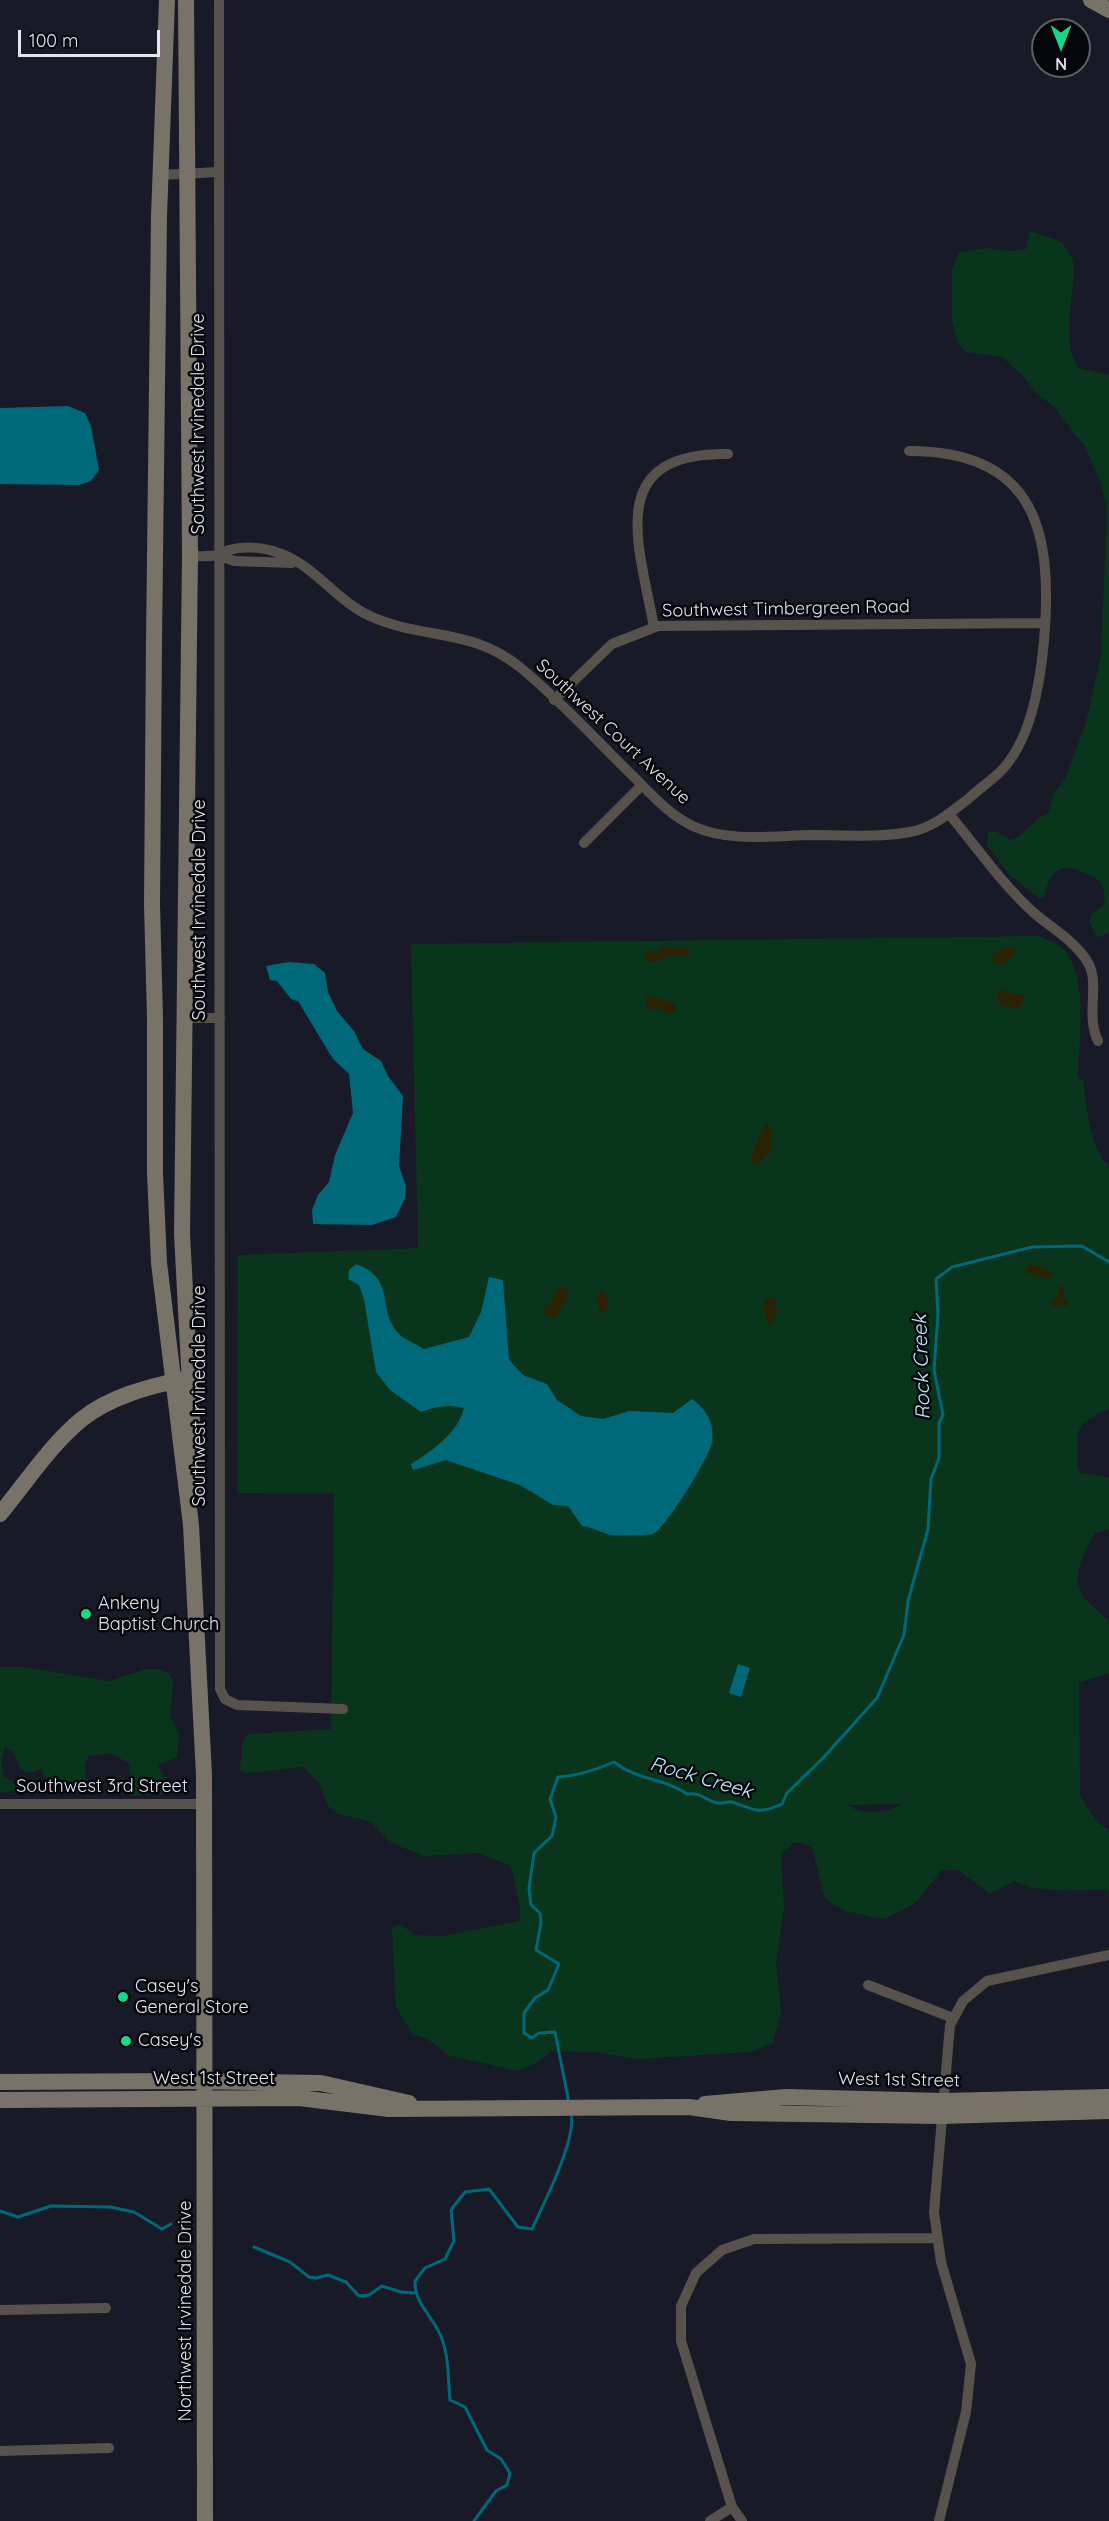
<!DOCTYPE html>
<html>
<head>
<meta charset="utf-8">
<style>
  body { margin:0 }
  #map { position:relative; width:1109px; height:2521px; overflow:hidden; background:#191a28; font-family:Quicksand,sans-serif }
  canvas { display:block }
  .north { position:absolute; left:1031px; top:18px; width:60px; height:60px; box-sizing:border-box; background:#05060b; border:2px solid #5e5f66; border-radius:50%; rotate:180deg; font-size:16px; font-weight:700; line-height:24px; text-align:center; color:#e3e5ee }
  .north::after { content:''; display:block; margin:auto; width:21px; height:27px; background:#14d989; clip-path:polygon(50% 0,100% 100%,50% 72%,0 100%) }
  .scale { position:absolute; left:18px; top:30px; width:142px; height:27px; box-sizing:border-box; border:3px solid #e3e5ee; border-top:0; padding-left:8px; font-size:18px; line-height:21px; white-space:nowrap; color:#e3e5ee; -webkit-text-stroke:4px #05060b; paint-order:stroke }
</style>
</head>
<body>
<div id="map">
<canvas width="1109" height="2521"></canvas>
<div class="north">N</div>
<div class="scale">100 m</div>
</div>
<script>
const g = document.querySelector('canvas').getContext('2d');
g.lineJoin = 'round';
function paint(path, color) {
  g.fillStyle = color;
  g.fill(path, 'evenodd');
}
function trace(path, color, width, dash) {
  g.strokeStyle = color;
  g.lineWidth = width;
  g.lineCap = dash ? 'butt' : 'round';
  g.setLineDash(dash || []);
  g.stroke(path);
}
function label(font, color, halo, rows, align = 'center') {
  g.font = font + ' Quicksand,sans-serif';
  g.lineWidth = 5;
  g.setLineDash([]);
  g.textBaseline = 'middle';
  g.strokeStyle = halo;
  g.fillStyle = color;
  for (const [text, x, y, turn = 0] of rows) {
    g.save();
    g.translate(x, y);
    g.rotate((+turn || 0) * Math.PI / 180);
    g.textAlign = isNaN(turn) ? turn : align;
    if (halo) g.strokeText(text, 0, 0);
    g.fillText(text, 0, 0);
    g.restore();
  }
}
const green = new Path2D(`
  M1030,231L1062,242C1065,248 1072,255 1073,262C1076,297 1060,336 1078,368L1109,375V932L1098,938L1089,922L1091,915L1104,905C1108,884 1097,877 1080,871C1074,869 1066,866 1061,869C1049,874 1047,886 1044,897L1040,899L1010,875L987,845L988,831L997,832L1010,840C1028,835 1031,819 1048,814L1054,793L1065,779L1086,723L1101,655L1107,510L1100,481L1086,448L1054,407L1036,393L1023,376L1002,357L966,352L958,344L952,321V270L958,253L986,248L1012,251L1026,249Z
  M1039,936C1045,939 1054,942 1060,946C1090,969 1079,1045 1078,1078L1083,1080C1087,1110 1089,1140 1106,1164L1109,1165V1408C1071,1428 1078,1428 1078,1468L1081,1473L1109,1477V1529L1095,1533C1083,1555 1067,1581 1088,1602C1094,1609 1102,1614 1109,1621V1673L1079,1683L1080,1796L1095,1819L1109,1831V1892L1107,1889C1077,1890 1042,1894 1014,1881L989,1894L959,1870H942L914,1904L884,1919L845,1911L825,1899L812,1848L803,1843H794L781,1854L784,1908L776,1963L781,2012L773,2043L749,2052L657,2058L636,2059L595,2052L552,2051L533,2065L518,2071L450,2056L426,2038L413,2035L396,2007L392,1929L400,1924L415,1935L443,1936L519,1921L521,1912L511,1866L479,1853L424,1856L399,1846L390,1841L370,1821L338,1814L328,1806L320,1785L304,1767L248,1773L240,1770L242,1744L248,1734L331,1729L334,1494L237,1493L238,1255L418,1248L411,944ZM901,1804C886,1814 863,1816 847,1805Z
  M0,1667H25L109,1681L145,1669H159L169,1674L173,1681L170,1716L179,1734L177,1758L158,1764L163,1776L165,1794L130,1796L127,1791L130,1779L129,1764L112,1753L88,1756L85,1768L89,1793L50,1792L42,1769L29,1773L21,1770L14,1752L5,1747L1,1760L4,1776L12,1781L17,1790L0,1793Z`);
const sand = new Path2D(`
  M684,947L690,949L688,956H669L655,962H648L644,956L646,950L656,952L663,948Z
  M1008,947L1016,948V953L1003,963L995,964L992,957L995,952Z
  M1003,989L1011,994L1025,995L1021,1006L1011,1009L999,1004L997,994Z
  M647,995L673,1003L677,1010L670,1014L657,1008L650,1010L645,1002Z
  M765,1124L772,1129V1150L762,1161L751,1164V1155Z
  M1026,1266H1039L1052,1272V1276L1047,1279L1025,1272Z
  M1058,1285L1064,1288L1063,1297L1069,1304L1066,1307L1060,1304L1054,1307L1051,1304L1058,1294Z
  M563,1287L569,1290C569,1298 559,1308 556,1317H547L543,1311L545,1306L553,1300L556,1290Z
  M601,1291L605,1292L609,1306L601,1315L596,1298Z
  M769,1297L776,1300L774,1306L777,1311L771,1326L767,1323L763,1305Z`);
const water = new Path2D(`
  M68,406L85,413L91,426L99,470L91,481L79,485L0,484V408Z
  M289,962L314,964L325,973L328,992L337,1011L354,1031L363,1049L381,1061L388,1076L403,1096L399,1166L406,1186L405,1198L396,1217L372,1225L313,1224L312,1210L318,1195L329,1182L335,1155L353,1113L349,1074L333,1059L298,1001L291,999L277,981L270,980L266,966Z
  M356,1264C397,1279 376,1309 399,1334C405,1340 417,1344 424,1349L469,1337L481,1312L489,1277L503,1280L509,1360L523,1375L547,1384L557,1400L581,1416L603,1419L629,1411L673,1413L692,1399C706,1409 715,1423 712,1442C711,1455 665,1529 653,1534C650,1535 616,1536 612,1535C601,1533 593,1527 582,1526L568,1506L553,1505L520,1485L446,1460L413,1470L411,1464C432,1451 458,1433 464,1408C450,1404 435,1406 421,1412L390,1390L376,1372L364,1299L359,1285L348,1279L349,1270Z
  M738,1664L750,1668L741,1697L729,1693Z`);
const stream = new Path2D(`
  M569,2103L555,2032L539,2033L532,2038L524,2033V2013L535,1998L548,1990L559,1964L536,1950L541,1923L540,1913L531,1905L529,1888L534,1853L552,1836L556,1817L550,1799L558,1777C576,1776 598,1769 614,1762C638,1781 665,1778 687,1794C703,1792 705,1801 718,1803C723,1804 728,1801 732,1802C757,1810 757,1815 782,1804L787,1793L823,1758L877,1698L904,1635L908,1601L928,1529L931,1479L939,1458V1423L943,1415L934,1370L938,1315L936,1279L952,1267L1032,1247L1082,1246L1109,1262
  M0,2211L18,2217L51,2206L110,2207L134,2212L162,2229L171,2224
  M254,2247L290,2262L309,2277L316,2278L328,2275L346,2282L359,2296L369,2295L382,2286L401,2292L414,2293
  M474,2521L496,2491L507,2485L510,2473L501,2459L487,2450L465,2407L450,2400C448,2380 449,2358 442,2339C435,2318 414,2304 415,2281L425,2268L445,2259L454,2241L451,2210L465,2192L489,2189L518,2227L532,2229C544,2203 577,2139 571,2113`);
const street = new Path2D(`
  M219,0L220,1689L225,1699L237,1705L343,1709
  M161,175L218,172
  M218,555L234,561L292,563
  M190,556C198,556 208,557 217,555C222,555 224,552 229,550C243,546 262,547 276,552C313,563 335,600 370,616C422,640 471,627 521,668C561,701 596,740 633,776C652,795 670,816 695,827C729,842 772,836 809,835C842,835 877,838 910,832C932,828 950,813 968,799C978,790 989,782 999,773C1031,742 1040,684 1044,641C1053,533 1037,451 909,451
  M654,627C639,545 603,452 728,454
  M554,700L612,644L658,626L1044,623
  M949,814C976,846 1002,884 1033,912C1051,928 1074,940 1087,961C1101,982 1085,1015 1098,1041
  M584,843L642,785
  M186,1018H220
  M0,1804H204
  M868,1985L953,2018
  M0,2310L106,2308
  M0,2451L109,2448
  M710,2521L732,2507
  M742,2521L732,2507L681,2341V2306L696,2273L722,2250L754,2239L936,2238
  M939,2521L966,2412L971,2364L941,2262L934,2212L950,2025L963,2001L987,1981L1109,1955`);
const secondary = new Path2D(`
  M167,0L159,216L154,642L152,905L155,1018V1173L159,1263L191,1525L204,1775L205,2521
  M186,0L190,556L182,1234L196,1498
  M1091,0L1109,10
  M0,1514C26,1483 50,1445 82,1419C111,1396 148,1387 184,1379
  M0,2082L188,2081L321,2083L409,2103
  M0,2100L299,2098L389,2109L689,2107L731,2113L942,2116L1109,2111
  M705,2104L786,2097L943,2101L1109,2097`);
const markers = [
  [86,1614,6,"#14d989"],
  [123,1997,6,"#14d989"],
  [126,2041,6,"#14d989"]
];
const streetNames = [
  ["Southwest Irvinedale Drive",199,424,-90],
  ["Southwest Timbergreen Road",786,609,-1],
  ["Southwest Court Avenue",613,732,43],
  ["Southwest Irvinedale Drive",200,910,-90],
  ["Southwest Irvinedale Drive",200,1396,-90],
  ["Southwest 3rd Street",102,1787],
  ["West 1st Street",214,2079],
  ["West 1st Street",899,2080,1],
  ["Northwest Irvinedale Drive",186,2311,-90]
];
const poiNames = [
  ["Ankeny",98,1604],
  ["Baptist Church",98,1625],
  ["Casey's",135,1987],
  ["General Store",135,2008],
  ["Casey's",138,2041]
];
const waterNames = [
  ["Rock Creek",922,1367,-92],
  ["Rock Creek",701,1778,16]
];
paint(green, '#08351c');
paint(sand, '#2a2202');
paint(water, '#006979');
trace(stream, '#006979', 3);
trace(street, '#57534c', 10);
trace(secondary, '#797268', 16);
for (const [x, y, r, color] of markers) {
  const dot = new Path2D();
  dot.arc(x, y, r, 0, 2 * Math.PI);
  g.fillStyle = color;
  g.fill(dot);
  trace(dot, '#05060b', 2);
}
label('18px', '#e3e5ee', '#05060b', streetNames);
label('18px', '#e3e5ee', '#05060b', poiNames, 'left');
label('italic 20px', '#bbeef9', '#05060b', waterNames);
</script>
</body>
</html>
